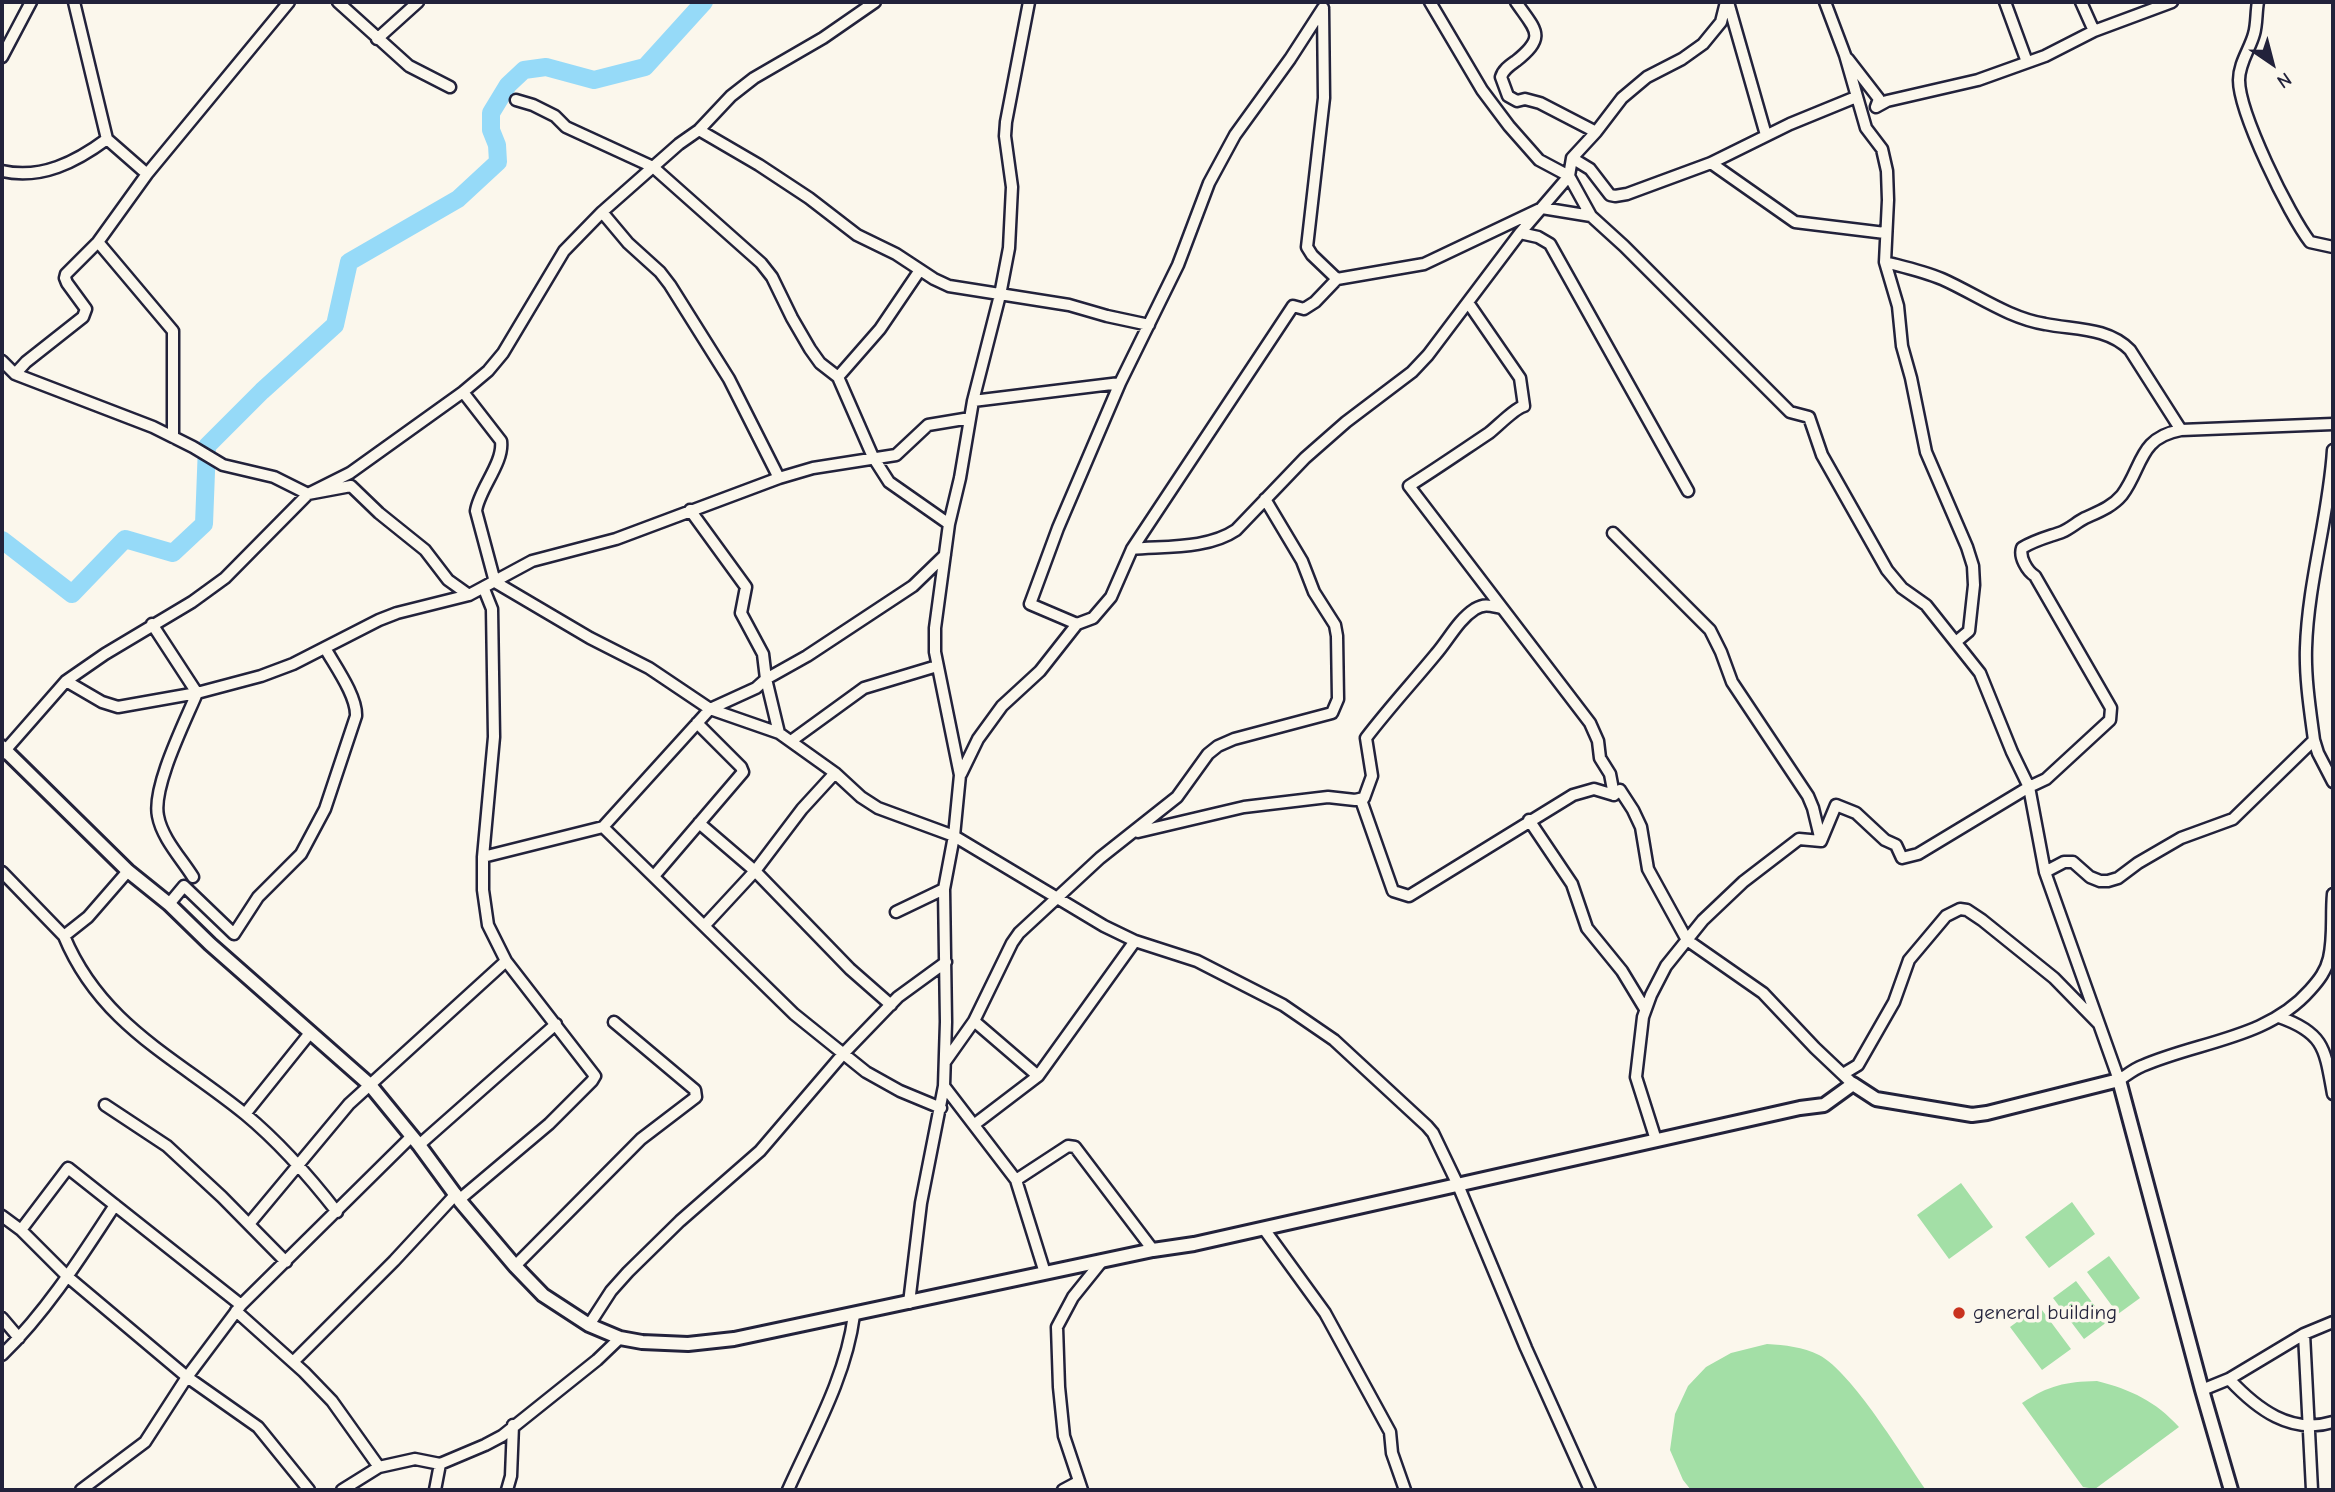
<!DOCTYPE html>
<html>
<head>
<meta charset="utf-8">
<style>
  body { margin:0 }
  #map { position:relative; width:2335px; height:1492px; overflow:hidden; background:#fbf7ec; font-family:"Comic Neue",sans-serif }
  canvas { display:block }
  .frame { position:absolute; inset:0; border:4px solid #22223b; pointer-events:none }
  .north { position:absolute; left:2237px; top:28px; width:70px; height:70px; -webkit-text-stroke:5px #fbf7ec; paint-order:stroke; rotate:145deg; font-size:19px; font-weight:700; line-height:28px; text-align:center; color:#22223b }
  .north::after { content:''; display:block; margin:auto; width:24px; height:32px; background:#22223b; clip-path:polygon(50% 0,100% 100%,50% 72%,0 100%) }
</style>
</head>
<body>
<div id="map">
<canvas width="2335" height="1492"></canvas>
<div class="frame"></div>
<div class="north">N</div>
</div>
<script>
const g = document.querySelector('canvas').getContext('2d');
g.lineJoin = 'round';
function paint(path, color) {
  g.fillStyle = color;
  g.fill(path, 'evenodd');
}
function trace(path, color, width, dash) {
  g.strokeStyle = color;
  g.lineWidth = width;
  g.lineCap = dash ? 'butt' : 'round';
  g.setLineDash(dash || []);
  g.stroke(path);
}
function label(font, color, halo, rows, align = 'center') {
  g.font = font + ' "Comic Neue",sans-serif';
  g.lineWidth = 7;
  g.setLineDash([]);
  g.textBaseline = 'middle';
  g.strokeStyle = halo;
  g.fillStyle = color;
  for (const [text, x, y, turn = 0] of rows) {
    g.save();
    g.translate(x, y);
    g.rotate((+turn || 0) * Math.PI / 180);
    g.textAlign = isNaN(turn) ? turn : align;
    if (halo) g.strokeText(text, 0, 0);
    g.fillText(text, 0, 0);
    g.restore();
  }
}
const green = new Path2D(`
  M1961,1183L1993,1227L1949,1259L1917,1215Z
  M2072,1202L2095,1234L2049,1268L2025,1237Z
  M2109,1256L2140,1298L2118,1314L2087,1272Z
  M2076,1281L2107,1322L2084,1339L2053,1298Z
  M2039,1306L2071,1349L2042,1370L2010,1327Z
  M1767,1344C1785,1345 1803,1347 1819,1355C1852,1372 1903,1457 1926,1490H1691L1683,1480L1670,1450L1675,1414L1688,1386L1706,1367L1731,1353Z
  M2097,1381C2132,1390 2155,1401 2179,1427L2095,1489L2083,1487L2022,1403C2050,1385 2064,1382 2097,1381Z`);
const river = new Path2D(`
  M2,540L72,594L125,539L173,553L204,524L207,446L262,391L335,325L349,262L458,199L498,162L497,145L491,130V113L508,85L524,70L546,67L594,80L645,67L704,2`);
const minor = new Path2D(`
  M338,2L409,66L450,87
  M1430,2L1482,90L1509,126L1539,160L1569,176L1591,216L1624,246L1790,412L1809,417L1822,455L1887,570L1902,588L1926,605L1980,673L2012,752L2029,787L2045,872L2119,1080C2127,1075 2134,1069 2142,1066C2199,1041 2267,1039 2310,990C2319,980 2326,971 2329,958C2334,937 2331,915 2333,894
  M1516,2C1536,31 1547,36 1516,61C1509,66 1503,70 1501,77L1508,96L1517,101L1525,99L1540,103L1596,132
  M1728,2L1766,135
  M1825,2L1845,55L1866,128L1882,149L1887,171L1888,200L1885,262L1898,306L1902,346L1911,378L1926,452L1967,547L1973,566L1974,585L1969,631L1957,641
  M2005,2L2027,62
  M2081,2L2094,31
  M2258,2C2256,12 2257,24 2254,34C2250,49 2239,63 2239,80C2239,113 2289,215 2310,242L2333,247
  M1323,9L1324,98L1307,247L1312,255L1337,279
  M377,39L418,2
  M2,57L31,2
  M1848,59L1879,99L1876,107
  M516,100L533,105L555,116L566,127L653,167L761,263L772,277L792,318L810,349L820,363L838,377L873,457L889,482L949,524
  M1876,107L1887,101L1978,80L2045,56L2094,31L2172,2
  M699,130L759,165L809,198L857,235L896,254L934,279L949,286L1069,305L1107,316L1149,325
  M107,139L147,174L289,2
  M1572,158L1590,169L1610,195L1615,196L1627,194L1711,163L1790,124L1856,97
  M1711,163L1795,222L1885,233
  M2,171C41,180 76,162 107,139L74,2
  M602,212L628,243L660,272L670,285L729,379L779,478
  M1520,233L1538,237L1550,244L1688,491
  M98,242L173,331V437
  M1885,262C1904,267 1923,271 1942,279C1976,294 2008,318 2045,324C2075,330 2107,327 2130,350L2181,430
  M1469,304L1520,378L1524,406C1515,408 1498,426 1489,433C1462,451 1436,469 1409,486L1590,723L1598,741L1600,758L1610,774L1614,795L1620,790L1633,810L1641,827L1648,869L1687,940L1763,993L1815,1048L1853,1084
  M2,361L15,374L153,427L193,447L223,465L274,477L308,494L351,486L379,513L425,550L448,580L469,595
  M15,374L26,362L83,317L86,309L67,283L65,278L66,274L98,242L147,174
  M838,377L880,329L920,270
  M463,392L501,441C504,463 479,489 476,511L495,582L590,638L649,668L710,709L779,733L835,773L861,797L878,808L954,836L1104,926L1135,941L1197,961L1283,1005L1334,1040L1427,1126L1433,1133L1458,1185L1526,1348L1590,1490
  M973,401L1120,383
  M2333,450C2329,516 2308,581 2306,648C2305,678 2310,710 2314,740L2318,753L2333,782
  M690,510L746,587L741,613L763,654L766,679L779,733
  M1613,533L1710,630L1721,652L1732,682L1808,796L1813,808L1821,841
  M1132,549C1166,546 1208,549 1236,530L1305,458L1346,422L1412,372L1428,355L1520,233L1569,176L1572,158L1596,132L1622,98L1647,77L1682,59L1703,44L1721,22L1726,2
  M152,624L197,693C185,722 152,787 158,816C162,838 181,858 193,877
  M1077,624L1030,604L1058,528L1120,383L1178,265L1209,183L1235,135L1290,59L1323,8
  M66,681L102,702L118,707L197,693L261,676L293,664L379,620L397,613L469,595L532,561L616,539L779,478L813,468L896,455L928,425L970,418
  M791,741L864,688L937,666
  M2,754L66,681L105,654L192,602L225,578L308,494L350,473L463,392L488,371L503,353L564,251L602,212L679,144L699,130L731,96L754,78L823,38L875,2
  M961,774L978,739L1002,706L1040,671L1077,624L1093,618L1111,597L1132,549L1293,306L1304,309L1315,302L1337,279L1424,264L1542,208L1591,216
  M1361,800L1393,891L1409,896L1573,795L1594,789L1614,795
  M1529,820L1572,884L1587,928L1622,971L1645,1009
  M699,823L755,871L850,969L891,1005
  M603,827L794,1014L866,1072L900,1091L941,1108
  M1138,832L1244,807L1328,797L1355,800L1364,798L1372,776L1366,738C1388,709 1413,682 1436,654C1449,639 1458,620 1475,609C1485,603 1491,606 1501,608
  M483,857L603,827L710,709L756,688L766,679L807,656L913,586L945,555
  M128,871L88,917L64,936C101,1025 175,1057 245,1114C280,1143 309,1176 337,1212
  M2,872L64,936
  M2045,872L2064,862H2073L2090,877L2100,881H2108L2118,878L2138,863L2181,838L2233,819L2314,740
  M654,876L743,772L741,767L697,723
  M169,904L184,886L234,934L258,897L301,854L325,809L356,716C357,696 335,666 325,648
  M896,912L944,889
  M705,925L755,871L802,809L835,773
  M2279,1017C2325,1033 2325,1050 2333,1094
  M974,1021L1038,1076
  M945,1062L974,1021L1012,943L1019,933L1100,858L1177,797L1208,754L1218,746L1234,739L1332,713L1338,699L1337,636L1335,625L1314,592L1302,561L1265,499
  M1843,1074L1858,1065L1894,1002L1909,960L1946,916L1960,909L1967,910L1982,920L2054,978L2098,1023
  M944,1086L1016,1180L1045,1273
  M105,1105L167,1146L222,1197L286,1262
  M245,1114L310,1033
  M975,1124L1038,1076L1135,941
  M1656,1140L1636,1077L1643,1017L1651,995L1666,966L1703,920L1743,882L1799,839L1821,841L1836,805L1856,813L1885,840L1896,845L1902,858L1918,854L2029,787L2046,779L2110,720L2111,708L2035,576C2027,571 2019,557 2022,548C2035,540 2048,537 2062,532C2071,528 2077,522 2085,518C2098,512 2112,507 2122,495C2143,467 2138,438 2181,430L2333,424
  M419,1145L556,1024
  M1016,1180L1068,1146L1075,1147L1153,1250
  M460,1199L549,1124L592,1081L595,1076L506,961
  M2,1216L21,1230L68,1277L187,1377L258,1427L309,1490
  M249,1224L349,1104L506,961L488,925L483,890V857L494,737L492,609L484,589
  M1264,1229L1325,1313L1390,1432L1392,1453L1405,1490
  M21,1230L68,1168L241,1305
  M515,1266L641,1139L696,1097L695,1090L614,1022
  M909,1303L921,1203L944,1086L946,1022L944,889L954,836L960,775L935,652V628L949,524L960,478L973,401L1000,295L1009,248L1012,187L1005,136L1006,122L1029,2
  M236,1311L304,1372L332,1401L379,1467
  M2,1318L19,1338
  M589,1325L611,1291L628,1272L680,1221L760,1151L843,1054L898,997L946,962
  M2304,1334L2312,1490
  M2,1355C47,1311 81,1257 115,1205
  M293,1362L394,1261L456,1194
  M2229,1379C2257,1409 2291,1435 2333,1422
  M2202,1390L2229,1379L2304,1334L2333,1322
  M81,1490L145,1442L187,1377L241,1305L412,1136
  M342,1490L379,1467L415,1459L440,1464L485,1445L502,1436L597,1360L620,1338
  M435,1490L440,1464
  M507,1490L511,1476L513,1425
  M788,1490C813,1434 846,1377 854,1315
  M1063,1490L1078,1482
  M1082,1490L1064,1436L1059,1387L1057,1327L1073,1297L1102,1261`);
const tertiary = new Path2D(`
  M2,747L128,871L169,904L210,944L370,1085L419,1145L460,1201L515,1266L543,1295L589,1325L620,1338L642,1342L688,1344L734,1339L1153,1250L1194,1244L1800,1108L1824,1105L1853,1084L1876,1099L1972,1115L1987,1113L2119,1080L2202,1390L2231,1490`);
const markers = [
  [1959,1313,7,"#c8321e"]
];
const poiNames = [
  ["general building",1973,1313]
];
paint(green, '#a3dfa6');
trace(river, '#96daf8', 18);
trace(minor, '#22223b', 15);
trace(tertiary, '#22223b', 18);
trace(minor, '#fbf7ec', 10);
trace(tertiary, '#fbf7ec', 12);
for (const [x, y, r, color] of markers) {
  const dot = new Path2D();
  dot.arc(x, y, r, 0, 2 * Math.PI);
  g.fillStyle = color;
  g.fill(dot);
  trace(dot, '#fbf7ec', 2.5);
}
label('21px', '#22223b', '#fbf7ec', poiNames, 'left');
</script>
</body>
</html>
